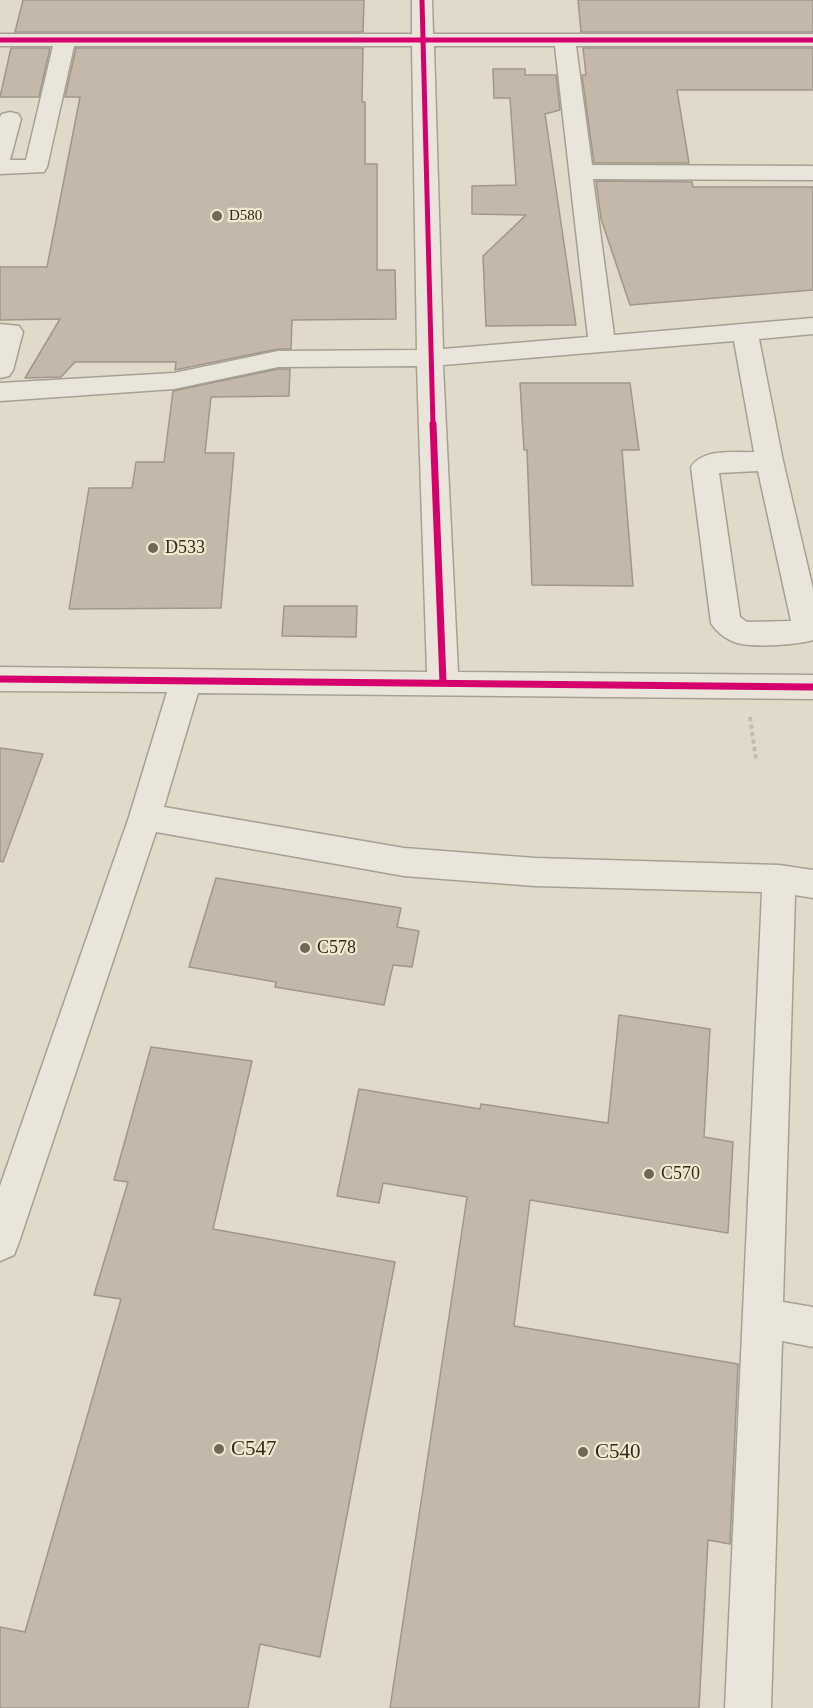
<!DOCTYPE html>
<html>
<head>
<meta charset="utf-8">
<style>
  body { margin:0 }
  canvas { display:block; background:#e1daca }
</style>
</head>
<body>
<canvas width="813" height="1708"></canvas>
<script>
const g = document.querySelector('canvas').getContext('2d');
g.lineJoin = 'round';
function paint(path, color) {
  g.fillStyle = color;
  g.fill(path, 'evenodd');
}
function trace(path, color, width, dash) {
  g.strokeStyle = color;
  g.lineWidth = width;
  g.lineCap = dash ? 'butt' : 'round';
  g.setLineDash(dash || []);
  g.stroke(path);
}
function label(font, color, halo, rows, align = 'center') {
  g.font = font + ' Georgia,serif';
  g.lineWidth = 4.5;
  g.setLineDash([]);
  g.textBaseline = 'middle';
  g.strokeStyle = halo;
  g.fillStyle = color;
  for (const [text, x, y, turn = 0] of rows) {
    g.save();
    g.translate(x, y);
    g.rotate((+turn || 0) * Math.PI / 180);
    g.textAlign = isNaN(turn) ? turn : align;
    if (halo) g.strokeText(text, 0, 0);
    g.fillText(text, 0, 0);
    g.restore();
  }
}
const building = new Path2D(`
  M23,0H364L363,32H15Z
  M578,0H813V32H581Z
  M11,48H50L39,97H0Z
  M76,48H363L362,102H365V164H377V270H395L396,319L292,320L291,349H278L175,370L176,362H75L61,377L25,378L60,319L0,320V267H47L80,97H65Z
  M583,48H813V90H677L689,163H594L582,75H586Z
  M493,69H525V75H556L560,110L545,114L576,325L486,326L483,256L526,215L472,214V186L516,185L510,98H494Z
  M596,181L692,182L693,187H813V290L630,305L601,219Z
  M278,369H290L289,396L211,397L205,453H234L221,608L69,609L89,488H132L136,462H164L173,391Z
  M520,383H630L639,450H622L633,586L532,585L527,450H524Z
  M284,606H357L356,637L282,636Z
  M0,748L43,754L3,862L0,861Z
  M216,878L401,908L397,927L419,931L412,967L393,965L384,1005L275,987L276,982L189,967Z
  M619,1015L710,1029L704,1137L733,1142L728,1233L530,1200L514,1326L738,1364L730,1544L708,1540L699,1708H390L467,1197L383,1183L379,1203L337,1196L359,1089L480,1109L481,1104L608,1123Z
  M151,1047L252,1061L213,1229L395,1262L320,1657L260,1644L248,1708H0V1627L25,1632L121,1299L94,1295L128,1182L114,1180Z`);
const path = new Path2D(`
  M750,717L756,760`);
const minor = new Path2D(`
  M412,0H432L433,34H813V46H576L592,165L813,166V180L593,179L614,335L813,318V334L759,339L783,461L813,589V640C796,645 760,647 742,644C729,642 717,633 711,623L691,467C703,448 734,453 754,452L734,341L443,365L458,672L813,675V699L198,693L164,807L404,848L535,858L779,865L813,870V898L795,895L783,1302L813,1307V1347L782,1341L771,1708H725L762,892L535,886L404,876L156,832L19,1242L14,1255L0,1261V1186L129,817L167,692L0,691V667L427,672L417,366L278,367L174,389L0,401V383L174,373L278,351L417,350L412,46H74L47,167L44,172L0,174V117L2,114L10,112L18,114L21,119L10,160H26L53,46H0V34H412ZM434,46H555L588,337L443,349ZM758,471L791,621L747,622L740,617L719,473Z
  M0,324L19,326L23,332L13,370L9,376L0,378Z`);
const cyclewayFar1 = new Path2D(`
  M422,0L433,426
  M0,40H813`);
const cycleway = new Path2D(`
  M433,424L443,683
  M0,679L813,687`);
const markers = [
  [217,216,6,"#70665a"],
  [153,548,6,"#70665a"],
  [305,948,6,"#70665a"],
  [649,1174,6,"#70665a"],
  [219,1449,6,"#70665a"],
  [583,1452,6,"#70665a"]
];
const farPoinames = [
  ["D580",229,216]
];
const poiNames = [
  ["D533",165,548],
  ["C578",317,948],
  ["C570",661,1174]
];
const nearPoinames = [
  ["C547",231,1449],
  ["C540",595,1452]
];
paint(building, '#c4b8ab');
trace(building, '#a0968a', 1.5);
trace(minor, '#a69f94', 3);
trace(path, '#c2bcb3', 4, [4.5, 3]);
paint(minor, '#eae5db');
trace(cyclewayFar1, '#d6006c', 5);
trace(cycleway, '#d6006c', 7);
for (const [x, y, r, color] of markers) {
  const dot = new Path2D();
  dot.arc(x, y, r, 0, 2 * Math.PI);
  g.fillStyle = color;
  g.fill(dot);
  trace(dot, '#f2e8cf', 2);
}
label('15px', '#33281d', '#f2e8cf', farPoinames, 'left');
label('18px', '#33281d', '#f2e8cf', poiNames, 'left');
label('21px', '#33281d', '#f2e8cf', nearPoinames, 'left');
</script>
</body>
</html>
